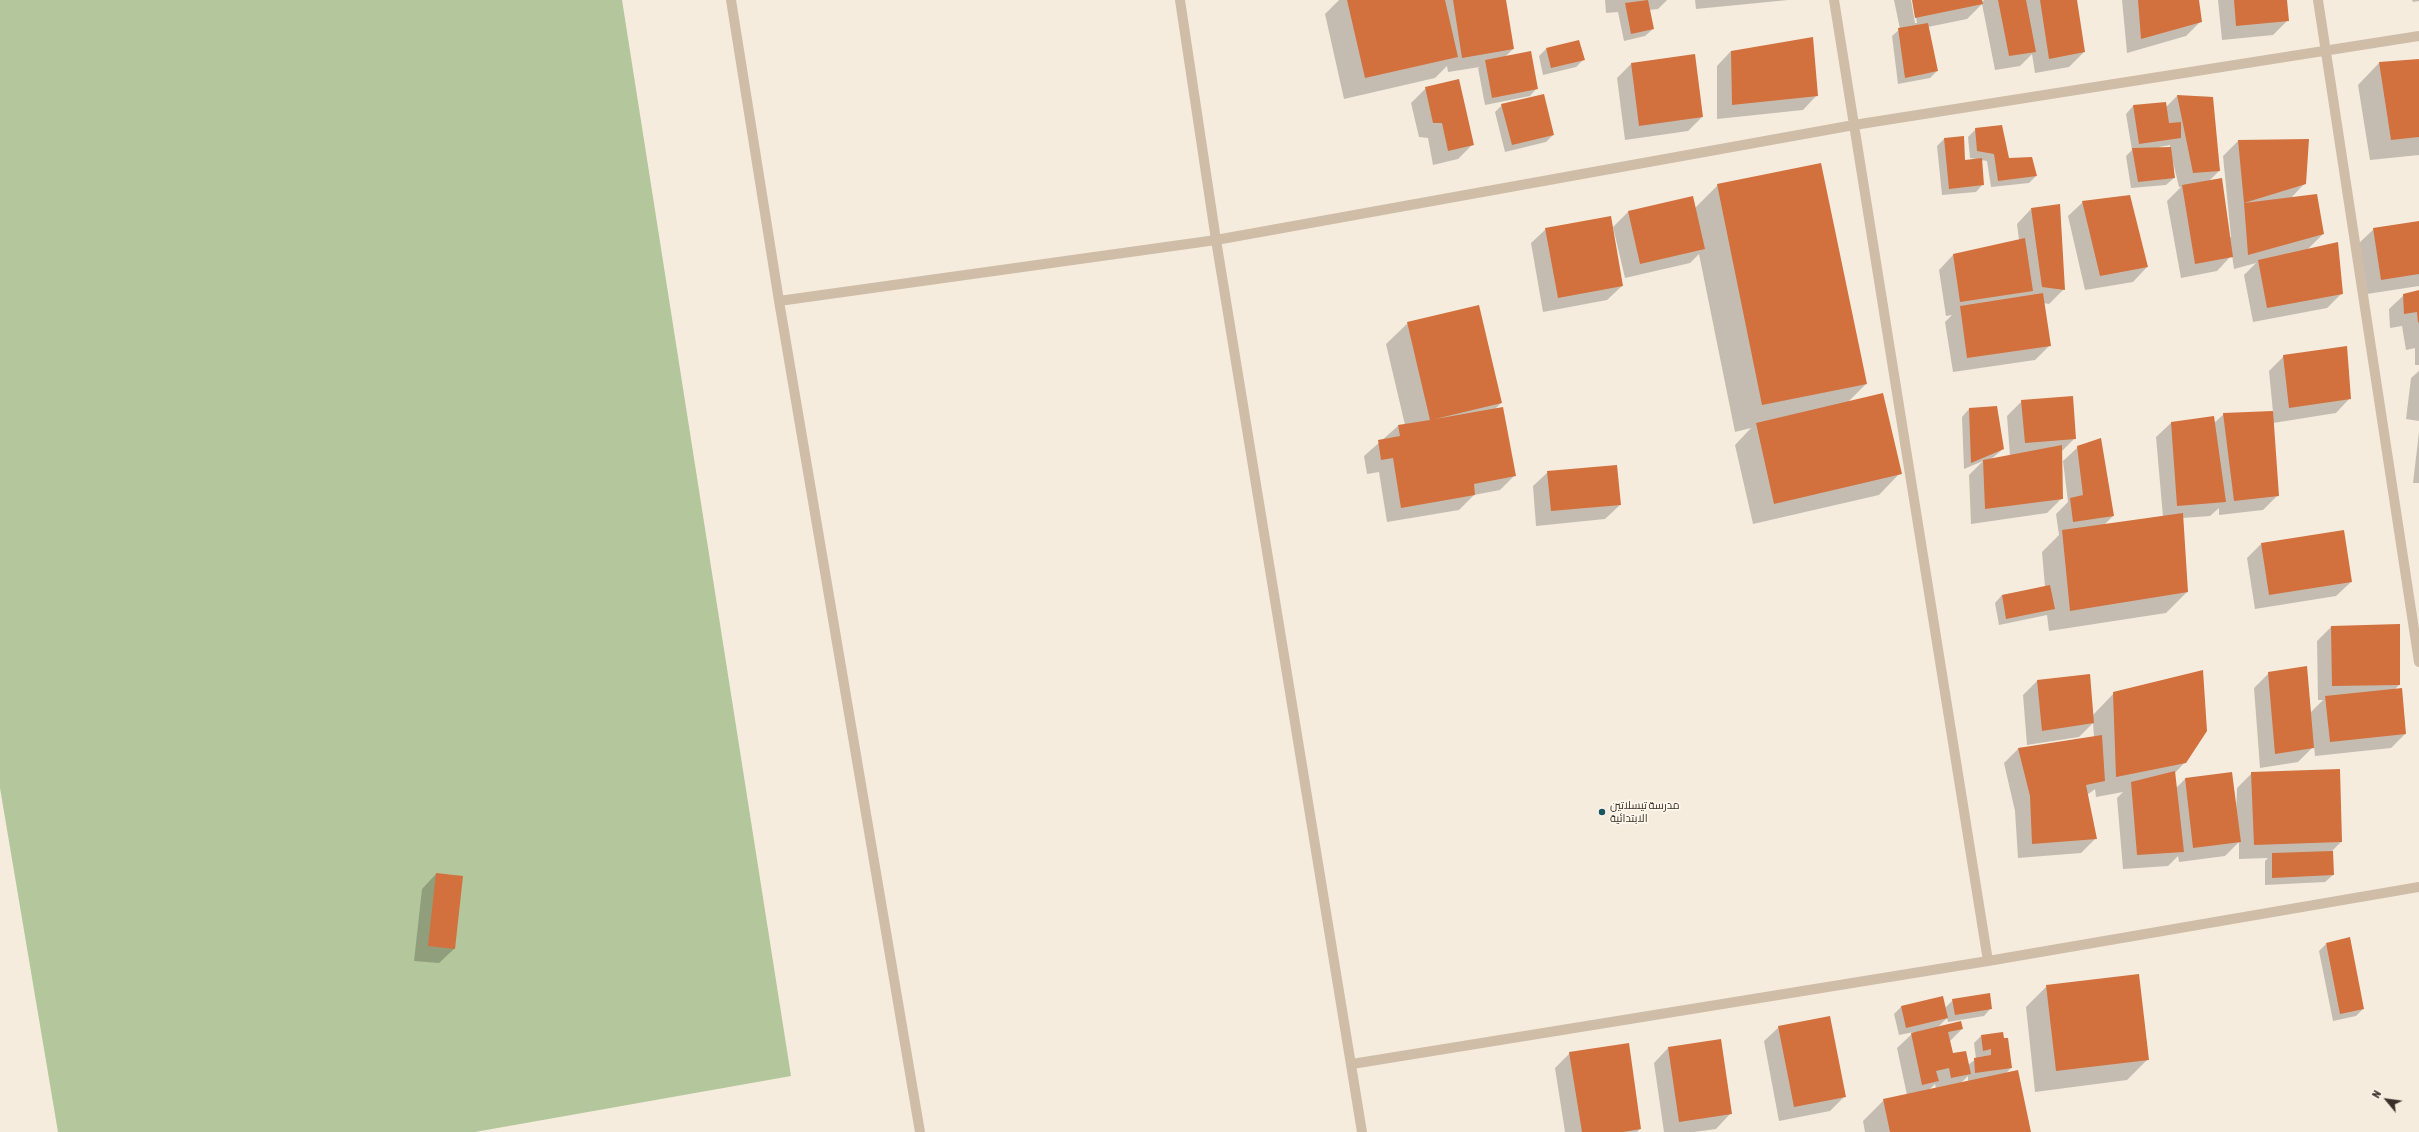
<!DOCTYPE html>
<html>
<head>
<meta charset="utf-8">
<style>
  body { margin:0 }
  #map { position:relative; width:2419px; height:1132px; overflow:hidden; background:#f5ecde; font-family:"Asap Condensed",sans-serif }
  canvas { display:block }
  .north { position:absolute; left:2367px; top:1080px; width:40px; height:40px; -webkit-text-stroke:3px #fcf6eb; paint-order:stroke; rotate:299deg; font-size:11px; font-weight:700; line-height:16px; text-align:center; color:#3b3029 }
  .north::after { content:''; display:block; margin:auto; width:14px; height:18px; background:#3b3029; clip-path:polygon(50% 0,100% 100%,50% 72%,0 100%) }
</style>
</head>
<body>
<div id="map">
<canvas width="2419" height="1132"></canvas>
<div class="north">N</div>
</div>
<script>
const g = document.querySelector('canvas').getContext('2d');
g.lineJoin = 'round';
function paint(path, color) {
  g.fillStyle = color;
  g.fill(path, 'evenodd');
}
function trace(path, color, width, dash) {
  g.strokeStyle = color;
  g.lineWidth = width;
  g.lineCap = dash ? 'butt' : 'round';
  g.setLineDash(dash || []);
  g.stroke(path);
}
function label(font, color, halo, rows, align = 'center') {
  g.font = font + ' "Asap Condensed",Cairo,sans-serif';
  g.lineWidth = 3.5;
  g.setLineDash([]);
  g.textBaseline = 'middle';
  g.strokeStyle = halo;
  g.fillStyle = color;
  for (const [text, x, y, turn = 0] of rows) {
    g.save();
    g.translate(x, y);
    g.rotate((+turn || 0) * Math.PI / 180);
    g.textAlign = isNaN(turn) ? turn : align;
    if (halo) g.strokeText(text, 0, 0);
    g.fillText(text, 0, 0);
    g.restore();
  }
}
const green = new Path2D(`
  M0,0H622L791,1076L475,1132H58L0,788Z`);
const shadow = new Path2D(`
  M1339,0H1505L1513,49L1505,57L1537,88L1530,96L1485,105L1478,68L1480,67L1448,72L1447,66L1435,78L1344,99L1325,14Z
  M1605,0H1667L1658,9L1649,10L1653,29L1645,36L1624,41L1618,12L1606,13Z
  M1695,0H1788L1696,9Z
  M1894,0H1911L1915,23H1917L1913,0H1981L1982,2L1984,0H2076L2084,52L2069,67L2035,73L2032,54L2020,66L1995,70L1982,4L1967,19L1928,27L1937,71L1930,78L1898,84L1892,36L1900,29Z
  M2122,0H2198L2201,21L2186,36L2127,53Z
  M2218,0H2286L2288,20L2273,35L2222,40Z
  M2412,0H2419V1L2413,2Z
  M1546,49L1583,60L1576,67L1543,75L1539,56Z
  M1731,51L1817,95L1803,110L1717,119V66Z
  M2419,60V155L2370,160L2358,85L2379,63Z
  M1632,63L1702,117L1688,131L1625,140L1617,78Z
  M1426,88L1473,144L1458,159L1433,165L1428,138L1419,137L1411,103Z
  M2177,96L2212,97L2219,171L2209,181L2229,238L2231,237L2223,156L2238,141L2308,140L2305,183L2291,198L2323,234L2307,250L2342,293L2327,308L2253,322L2244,275L2256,263L2234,269L2232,255L2217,271L2181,278L2167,201L2181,187H2179L2173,162L2174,178L2166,185L2131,188L2126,156L2132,150L2126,114L2133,106L2166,107ZM2170,145V148H2160L2159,147Z
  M1502,105L1553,135L1546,142L1505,152L1495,112Z
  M1976,129L2009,159L2036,176L2029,183L1991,187L1987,161L1981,160L1983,184L1976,192L1942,195L1937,146L1944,139L1963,137L1964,161L1976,159L1970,158L1968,137Z
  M1718,185L1866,384L1848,402L1900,473L1879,495L1753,524L1735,445L1751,428L1735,432L1699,254L1690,263L1625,278L1613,227L1628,212L1695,208Z
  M2083,202L2147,267L2133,282L2085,290L2068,216Z
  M2031,209L2064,289L2049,304L2043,303L2050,345L2035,360L1953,372L1945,322L1952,315L1946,316L1939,270L1953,255L2019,240L2017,224Z
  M2419,222V286L2367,294L2359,243L2374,229Z
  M1546,229L1622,286L1607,300L1543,312L1531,243Z
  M2419,291V365H2415V348L2406,350L2402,326L2390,328L2389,309L2404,295Z
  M1408,323L1501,403L1495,409L1515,475L1500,490L1474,495L1459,510L1387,522L1379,472L1367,474L1364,456L1398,426L1405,425L1386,344Z
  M2284,356L2350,398L2336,413L2273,423L2278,495L2263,510L2219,515V508L2210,516L2182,518L2187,592L2166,613L2049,631L2047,615L1999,625L1995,603L2002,595L2045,587L2042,552L2059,535L2056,514L2068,502L2063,461L2078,447L2113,516L2104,525L2163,517L2156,437L2171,423L2213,417L2214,423L2224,414L2273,412L2269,371Z
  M2419,371V421L2406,419L2411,378Z
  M2022,401L2075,438L2061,452L2062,498L2047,513L1971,524L1969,475L1983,461L1964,469L1962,417L1969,409L2003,449L1990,460L2010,456L2007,416Z
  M2419,432V483H2413Z
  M1548,472L1620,505L1605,519L1536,526L1533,486Z
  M2261,544L2351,582L2336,596L2255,609L2247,558Z
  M2331,627L2399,685L2394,690L2405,734L2391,748L2315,756L2314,746L2298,762L2260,768L2254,688L2269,673L2310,713L2323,700H2318L2317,641Z
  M2037,681L2093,715L2114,693L2185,762L2174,774L2176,788L2185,779L2236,815L2237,788L2252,773L2341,842L2332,851L2333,875L2325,882L2265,885V861L2268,858L2239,859V842L2225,856L2179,862L2178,856L2168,866L2123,869L2117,798L2123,792L2096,797L2095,789L2087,795L2095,839L2081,853L2018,858L2015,811L2004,763L2018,749L2094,737L2093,723L2079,737L2027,745L2023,695Z
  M436,874L454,949L439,963L414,961L422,889Z
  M2326,944L2363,1009L2356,1016L2333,1021L2319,951Z
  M2047,986L2148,1059L2127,1080L2035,1092L2026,1007Z
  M1953,1000L1991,1008L1984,1016L1948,1022L1947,1018L1937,1028L1962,1029L1949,1042L1952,1055L1968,1065L1976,1059L1974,1043L1981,1036L2011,1068L2005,1074L2030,1132H1865L1863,1121L1884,1100L1907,1095L1897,1048L1914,1032L1899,1035L1894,1014L1901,1007L1945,1008ZM1968,1076V1082L1960,1084ZM1935,1084L1936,1089L1928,1091Z
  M1779,1027L1845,1096L1830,1111L1779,1121L1764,1041Z
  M1668,1048L1730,1114L1716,1129L1694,1132H1664L1654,1063Z
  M1570,1053L1640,1129L1637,1132H1565L1555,1068Z`);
const building = new Path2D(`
  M1347,0H1445L1458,57L1365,78Z
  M1453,0H1506L1514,49L1462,58Z
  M1648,0L1654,29L1631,34L1625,3Z
  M1912,0H1982L1983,4L1915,18Z
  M1998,0H2026L2036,52L2009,56Z
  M2040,0H2077L2085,52L2049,59Z
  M2138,0H2199L2202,22L2141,39Z
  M2234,0H2287L2289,21L2236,26Z
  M1928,23L1938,71L1905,78L1898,28Z
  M1813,37L1818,96L1732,105L1731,51Z
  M1579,40L1585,60L1551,68L1546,48Z
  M1531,51L1538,89L1492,98L1485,60Z
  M1695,54L1703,117L1639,126L1631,63Z
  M2419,59V137L2391,140L2379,62Z
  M1459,79L1474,145L1448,151L1442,123H1433L1425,87Z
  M1544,94L1554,135L1512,145L1501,104Z
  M2177,95L2213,97L2220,171L2193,173Z
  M2166,102L2169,123L2181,122V138L2139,144L2133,105Z
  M2002,125L2009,158L2032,157L2037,176L1998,181L1994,154L1977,151L1975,128Z
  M1964,136L1965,160L1982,158L1984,185L1949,189L1944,138Z
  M2309,139L2306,184L2244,203L2238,140Z
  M2171,147L2175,178L2138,182L2132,148Z
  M1821,163L1867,384L1762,405L1717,184Z
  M2222,178L2233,257L2195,264L2182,185Z
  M2317,194L2324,234L2248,255L2244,203Z
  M2130,195L2148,267L2100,276L2082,201Z
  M1693,196L1705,249L1640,264L1628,211Z
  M2060,204L2065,290L2042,287L2031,208Z
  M1611,216L1623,286L1558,298L1545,228Z
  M2419,221V274L2381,280L2373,228Z
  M2025,238L2033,291L1960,302L1953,254Z
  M2338,242L2343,294L2267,308L2258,260Z
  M2419,290V322L2418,323L2417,312L2404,314L2403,294Z
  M2043,293L2051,346L1967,358L1960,306Z
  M1479,305L1502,403L1435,419L1503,407L1516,476L1474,484L1475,495L1401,508L1393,458L1381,460L1378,440L1400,436L1398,425L1430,420L1407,322Z
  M2347,346L2351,399L2289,408L2283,355Z
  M1883,393L1902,474L1774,504L1756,423Z
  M2073,396L2076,439L2025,443L2021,400Z
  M1997,406L2004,449L1971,463L1969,408Z
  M2273,411L2279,496L2234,501L2223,413Z
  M2214,416L2226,502L2177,506L2171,422Z
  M2101,438L2114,516L2073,522L2070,498L2083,495L2077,446Z
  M2062,445L2063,499L1985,509L1983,460Z
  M1617,465L1621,505L1551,511L1547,471Z
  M2183,513L2188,592L2070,611L2062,530Z
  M2344,530L2352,582L2269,595L2261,543Z
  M2050,585L2055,609L2006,619L2002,595Z
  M2400,624V685L2332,686L2331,626Z
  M2307,666L2314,748L2275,754L2268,672Z
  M2203,670L2207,731L2186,763L2116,777L2113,692Z
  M2090,674L2094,723L2042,731L2037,680Z
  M2402,688L2406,734L2330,742L2325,696Z
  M2102,735L2105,781L2086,785L2097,839L2032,844L2030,796L2018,748Z
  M2340,769L2342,842L2254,845L2251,772Z
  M2175,771L2184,852L2137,855L2131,782Z
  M2232,772L2241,842L2193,848L2185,778Z
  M2333,851L2334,875L2272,878V853Z
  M436,873L463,876L455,949L428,946Z
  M2350,937L2364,1009L2340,1014L2326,943Z
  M2139,974L2149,1060L2056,1071L2046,985Z
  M1990,993L1992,1009L1955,1015L1952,999Z
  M1943,996L1948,1018L1906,1028L1901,1006Z
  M1830,1016L1846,1097L1794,1107L1778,1026Z
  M1961,1021L1963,1029L1948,1032L1953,1053L1966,1051L1971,1074L1951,1078L1949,1068L1936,1071L1939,1081L1922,1085L1911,1033Z
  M2003,1032L2004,1038H2008L2012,1068L1975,1073L1974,1058L1991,1055V1049L1983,1051L1981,1035Z
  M1721,1039L1732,1114L1679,1122L1668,1047Z
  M1629,1043L1641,1129L1623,1132H1582L1569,1052Z
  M2018,1070L2031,1132H1890L1883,1099Z`);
const minor = new Path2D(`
  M731,0L779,301L920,1132
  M1180,0L1216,240L1362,1132
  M1834,0L1988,961
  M2318,0L2419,662
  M779,301L1216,240L1854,125L2419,36
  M1352,1064L1988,961L2419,887`);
const markers = [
  [1602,812,4,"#195662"]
];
const poiNames = [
  ["مدرسة تيسلاتين",1610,806],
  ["الابتدائية",1610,819]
];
paint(green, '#b4c69b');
paint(shadow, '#0003');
paint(building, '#d2703e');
trace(minor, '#cfbda8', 10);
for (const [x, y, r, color] of markers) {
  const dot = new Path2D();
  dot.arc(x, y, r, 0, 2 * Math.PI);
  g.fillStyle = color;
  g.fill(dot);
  trace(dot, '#fcf6eb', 1.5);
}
label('11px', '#3b3029', '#fcf6eb', poiNames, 'left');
</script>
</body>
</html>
